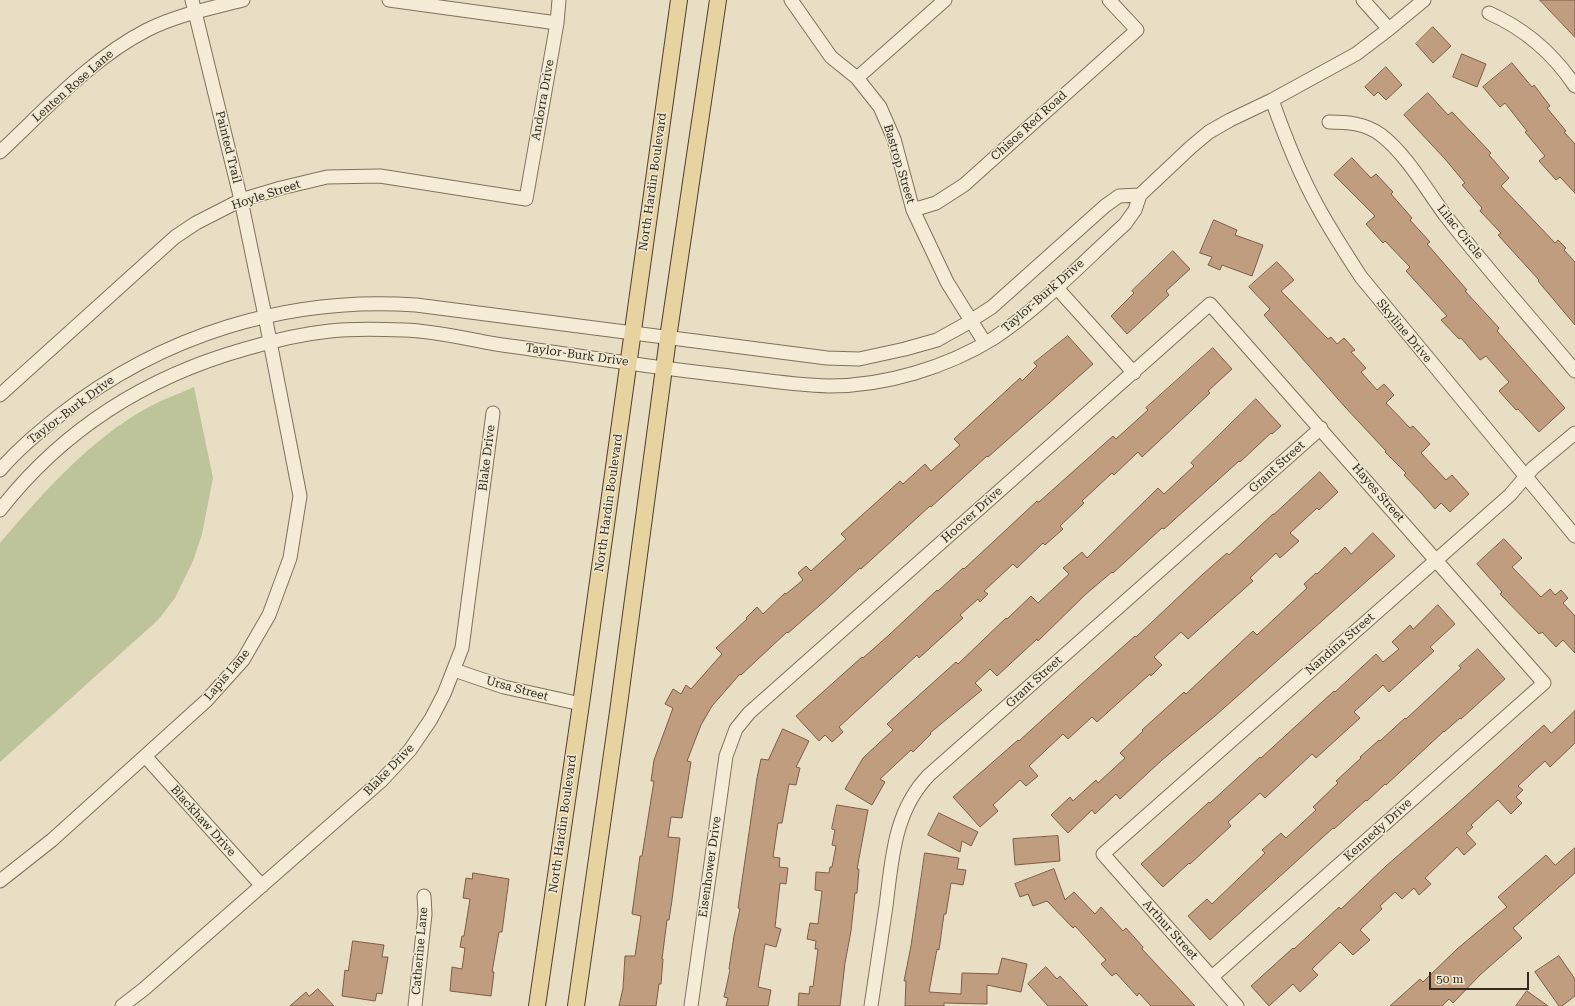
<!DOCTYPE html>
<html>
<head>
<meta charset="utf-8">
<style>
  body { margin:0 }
  #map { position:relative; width:1575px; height:1006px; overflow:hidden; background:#e7dec4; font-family:"Roboto Serif",serif }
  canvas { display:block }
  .scale { position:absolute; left:1429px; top:972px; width:100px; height:18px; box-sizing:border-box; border:2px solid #32291f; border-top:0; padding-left:5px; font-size:12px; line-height:14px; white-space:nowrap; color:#32291f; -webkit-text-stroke:3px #f0e9d2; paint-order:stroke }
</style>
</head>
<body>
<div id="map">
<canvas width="1575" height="1006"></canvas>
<div class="scale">50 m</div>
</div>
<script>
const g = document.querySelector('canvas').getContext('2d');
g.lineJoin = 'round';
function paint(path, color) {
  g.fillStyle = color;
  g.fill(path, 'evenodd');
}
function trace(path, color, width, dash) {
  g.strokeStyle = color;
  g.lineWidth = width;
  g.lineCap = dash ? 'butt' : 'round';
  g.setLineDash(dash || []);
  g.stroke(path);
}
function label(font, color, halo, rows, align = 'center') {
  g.font = font + ' "Roboto Serif",serif';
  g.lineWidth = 3;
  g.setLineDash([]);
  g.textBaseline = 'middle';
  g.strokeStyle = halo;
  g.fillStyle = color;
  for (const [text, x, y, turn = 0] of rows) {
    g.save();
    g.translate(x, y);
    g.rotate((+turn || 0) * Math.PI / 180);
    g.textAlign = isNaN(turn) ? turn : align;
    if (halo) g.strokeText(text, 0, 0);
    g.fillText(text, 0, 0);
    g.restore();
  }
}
const green = new Path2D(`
  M194,387L213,478L202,534L193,561L175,598L158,620L0,762V543C42,494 91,438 149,407C163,399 179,394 194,387Z`);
const building = new Path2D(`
  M1540,0H1575V37Z
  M1433,27L1451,46L1433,63L1416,44Z
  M1462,54L1486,64L1477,87L1453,77Z
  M1512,63L1532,87L1534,85L1550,106L1547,108L1566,131L1564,132L1575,144V193L1560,177L1556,180L1539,161L1545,156L1525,132L1527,131L1505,103L1500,107L1483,87Z
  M1386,67L1402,85L1386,100L1378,92L1374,96L1365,87Z
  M1428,93L1448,115L1452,112L1491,153L1489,155L1509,178L1501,186L1555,243L1558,240L1566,248L1564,250L1575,262V325L1538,281L1539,280L1498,235L1501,233L1480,211L1482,208L1462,185L1465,183L1445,159L1404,115Z
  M1352,158L1371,178L1376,174L1393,192L1391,194L1412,218L1410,220L1430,242L1427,244L1467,290L1465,291L1499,328L1497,331L1565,408L1539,432L1518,409L1516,410L1499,391L1509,382L1486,356L1480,360L1461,338L1459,339L1441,320L1447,316L1406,271L1410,267L1385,241L1383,243L1366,224L1375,216L1334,175Z
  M1214,220L1237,230L1235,235L1263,245L1252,276L1222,265L1220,270L1208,265L1212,257L1200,253Z
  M1173,251L1190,269L1166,291L1169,295L1127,334L1111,316L1134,293L1132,291Z
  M1277,262L1294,280L1281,291L1328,339L1331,337L1337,344L1344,338L1355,350L1351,352L1366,368L1361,372L1377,390L1384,384L1394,395L1386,403L1410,428L1413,426L1430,444L1421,453L1446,480L1452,475L1469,494L1450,512L1441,503L1435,509L1422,494L1404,475L1406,473L1385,452L1386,451L1345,407L1264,315L1270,309L1249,287Z
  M1068,336L1093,364L988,457L987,456L931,507L930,506L861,569L860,568L828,598L788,633L787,632L741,675L740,674L712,706L701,725L687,761L691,762L682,818L671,817L668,837L680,838L672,900L669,920H667L662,959H663L661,984H659L656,1006H619L623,988L625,956H635L641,916L632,914L640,856H642L654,781H651L654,760L673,708L665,704L673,689L681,694L686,685L691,689L722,654L716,648L747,619L746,618L757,607L763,614L785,593L786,594L803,580L798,573L806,566L811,571L846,539L841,534L900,481L903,484L925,464L931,471L960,445L954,439L1020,378L1022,381L1037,366L1034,363Z
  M1213,348L1232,369L1208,391L1210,393L1142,457L1138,452L1114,475L1112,473L1082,501L1084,503L1060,526L1063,529L1045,545L1043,543L1017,568L1013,564L984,591L988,594L980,602L978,599L960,615L963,618L919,658L917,655L839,727L843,732L832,742L825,735L819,741L796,716L862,657L863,658L889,635L937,590L938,591L963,568L964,569L1037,501L1039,502L1113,436L1116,439L1148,410L1146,408Z
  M1256,399L1281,426L1272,434L1271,433L1240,462L1239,461L1164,529L1162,528L1113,573L1112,572L1086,594L1038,641L1037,639L997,676L990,669L975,683L982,690L930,733L931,734L913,752L911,750L880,779L885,782L872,805L845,789L863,758L893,730L887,724L956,662L958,664L1006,618L1007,619L1031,596L1038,603L1069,574L1063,568L1082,552L1087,558L1158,488L1164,494L1194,466L1191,463Z
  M1320,472L1338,492L1319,510L1317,508L1290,533L1299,541L1280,558L1276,553L1250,578L1253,581L1188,639L1181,632L1154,657L1162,665L1151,676L1150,674L1097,722L1092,717L1068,739L1063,734L1029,766L1038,776L1026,786L1020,780L993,805L998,811L980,827L953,797L1018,740L1019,741L1089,677L1135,636L1136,637L1203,574L1227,553L1229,555L1273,514H1274Z
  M1373,533L1395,556L1215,716L1162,760L1120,799L1116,794L1095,814L1092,810L1068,833L1051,815L1070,797L1073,801L1096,780L1098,783L1125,758L1120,753L1143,731L1142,730L1184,692L1186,694L1253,631L1257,635L1307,588L1304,584L1316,573L1317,574L1345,547L1351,554Z
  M1504,539L1522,558L1512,567L1541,597L1550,589L1555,595L1561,590L1568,598L1563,603L1575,616V653L1563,640L1556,647L1542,632L1539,634L1500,594L1502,592L1477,564Z
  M1438,605L1455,624L1430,647L1434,651L1389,692L1383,685L1354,712L1360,718L1316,758L1312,754L1265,798L1260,793L1228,822L1231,826L1190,864L1189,863L1163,887L1141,864L1209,802L1210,803L1260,757L1261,758L1334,691L1335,692L1376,654L1383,662L1399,649L1392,642L1410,625L1413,629Z
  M1478,649L1505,679L1461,719L1460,718L1444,732V731L1386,785L1385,784L1367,801L1366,800L1334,829L1333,828L1210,940L1188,916L1207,899L1212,904L1265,853L1262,850L1281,833L1286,838L1316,810L1313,807L1338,783L1336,781L1361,758L1360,757L1379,740L1380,741L1405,718L1406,719L1461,668L1459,666Z
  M1575,711V743L1550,767L1545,761L1518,786L1523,790L1516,797L1522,803L1511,814L1498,800L1471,825L1473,827L1466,833L1476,844L1464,855L1457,847L1425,878L1431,884L1419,895L1414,888L1402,899L1395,892L1380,906L1382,909L1360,930L1370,940L1353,955L1340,942L1312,969L1318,975L1300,992L1293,984L1269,1006L1251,986L1293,948L1294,949L1339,907L1341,909L1386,866L1454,807L1544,725L1551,733Z
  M783,729L809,741L796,767L800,768L796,785L789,784L782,823H778L773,857L780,858L779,867L788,868L786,884L780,883L775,927L781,929L776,947L765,944L758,987L771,990L768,1006H726L728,998L724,997L730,970L729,969L734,936L740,909L738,908L757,778L761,759L768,760Z
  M837,805L868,810L857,869H859L857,893H855L851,931L845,963L840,1006H798L799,993L809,994L810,986L813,987L818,949H815L816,941L807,939L810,923L818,924L822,891L815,890L816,872L829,873L830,867H832L836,846L832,845L835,830L832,829Z
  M939,813L978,832L971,846L962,841L960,852L928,835Z
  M1058,836L1060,861L1015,865L1013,839Z
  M1575,848V873L1513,928L1522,938L1481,974L1453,1003L1449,999L1442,1006H1390L1420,979L1423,982L1457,949L1507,907L1498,897L1546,855L1555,865Z
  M925,853L959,858L957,869L966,870L963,885L951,883L946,914H944L939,950L937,949L929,992L961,994L962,973L998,974L1002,958L1027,964L1021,992L987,985V1004L944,1003V1006H905L906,981H904L911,946Z
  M1054,869L1065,900L1074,892L1095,914L1101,907L1123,931L1126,928L1143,947L1142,949L1195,1006H1151L1139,993L1137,996L1116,973L1112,976L1101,964L1106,960L1075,926L1073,928L1047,901L1033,906L1028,894L1020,897L1015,884Z
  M473,873L509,879L502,932H499L492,972H494L491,996L450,991L452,967L462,969L465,948L460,947L462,936H464L470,899L463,898L466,878L472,879Z
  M353,941L384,945L382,957H388L382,994L377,993L375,1001L342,996L345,970L348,971Z
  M1559,956L1575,979V996L1562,1006H1559L1535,972Z
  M1046,967L1057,979L1060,976L1088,1006H1048L1028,984Z
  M318,989L334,1006H290L306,992L309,996Z
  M1527,991L1548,1006H1516Z`);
const minor = new Path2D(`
  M389,0L557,23
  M791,0L831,57L857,78L880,107L894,139L913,210L947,282L985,343
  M1363,0L1389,29
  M1489,13C1525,29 1553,53 1575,86
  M857,78L945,0
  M1272,100C1285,137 1299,173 1318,207C1331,231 1346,254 1361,277L1575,536
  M1329,122C1347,122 1365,123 1381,135C1406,154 1426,189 1445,215C1486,268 1532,319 1575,371
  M0,152C45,110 92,58 147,30C177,15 211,8 243,0
  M913,210L936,203L964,185L1137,30L1109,0
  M1056,287L1134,373
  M0,395L175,237L196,223L241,200L281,188L327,177L380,176L526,199L557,23L559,0
  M0,470C18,449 39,432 60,415C162,335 287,296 416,305L827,358L859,359L905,349L937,340L964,325L992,307L1105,206L1119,196L1140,195
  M0,510C64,428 146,377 245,349C272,341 301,334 330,331C354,328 380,329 404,330C436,331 466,339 496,344C568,354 640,366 712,374C751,378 790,385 829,386C857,386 888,381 915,373C942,365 970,353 994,338C1042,306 1083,262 1125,224L1135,210L1140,195L1191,147L1209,132L1230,120L1272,100L1356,54L1389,29L1424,0
  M454,670L504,687L581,704
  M145,756L262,886
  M0,881L52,840L206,701L243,660L269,615L290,558L300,496L265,316L241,200L192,0
  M122,1006L144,989L382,780L410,750L431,719L444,694L462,648L493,413
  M415,1006L425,914L424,896
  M691,1006L726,756L736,729L749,713L1210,304L1544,683L1212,977
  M871,1006C876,973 881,939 886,906C892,859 894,811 929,775L1321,428
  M1237,1006L1103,854L1510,495L1533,468L1575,433`);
const major = new Path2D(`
  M537,1006L581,704L679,0
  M576,1006L618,712L668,338L718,0`);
const streetNames = [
  ["Lenten Rose Lane",73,86,-41],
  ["Andorra Drive",543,100,-80],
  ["Chisos Red Road",1029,126,-42],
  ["Painted Trail",228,147,76],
  ["Bastrop Street",899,164,73],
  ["North Hardin Boulevard",653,182,-82],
  ["Hoyle Street",266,195,-18],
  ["Lilac Circle",1460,232,51],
  ["Taylor-Burk Drive",1043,296,-41],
  ["Skyline Drive",1404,331,50],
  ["Taylor-Burk Drive",577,355,8],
  ["Taylor-Burk Drive",71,410,-37],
  ["Blake Drive",487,458,-83],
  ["Grant Street",1277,467,-42],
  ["Hayes Street",1378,493,49],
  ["North Hardin Boulevard",609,503,-82],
  ["Hoover Drive",972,515,-42],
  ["Nandina Street",1340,644,-41],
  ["Lapis Lane",227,675,-50],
  ["Grant Street",1034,682,-42],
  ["Ursa Street",517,689,15],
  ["Blake Drive",389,770,-46],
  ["Blackhaw Drive",203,821,48],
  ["North Hardin Boulevard",563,824,-82],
  ["Kennedy Drive",1378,830,-42],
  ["Eisenhower Drive",710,867,-82],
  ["Arthur Street",1170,930,48],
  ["Catherine Lane",420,951,-85]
];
paint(green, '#bdc49a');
paint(building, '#c19d7f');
trace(building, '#7c5d46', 1);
trace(minor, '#80715d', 15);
trace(major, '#4e3f31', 18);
trace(minor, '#f4ecd6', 13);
trace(major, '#e6d3a0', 16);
label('12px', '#32291f', '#f0e9d2', streetNames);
</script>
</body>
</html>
